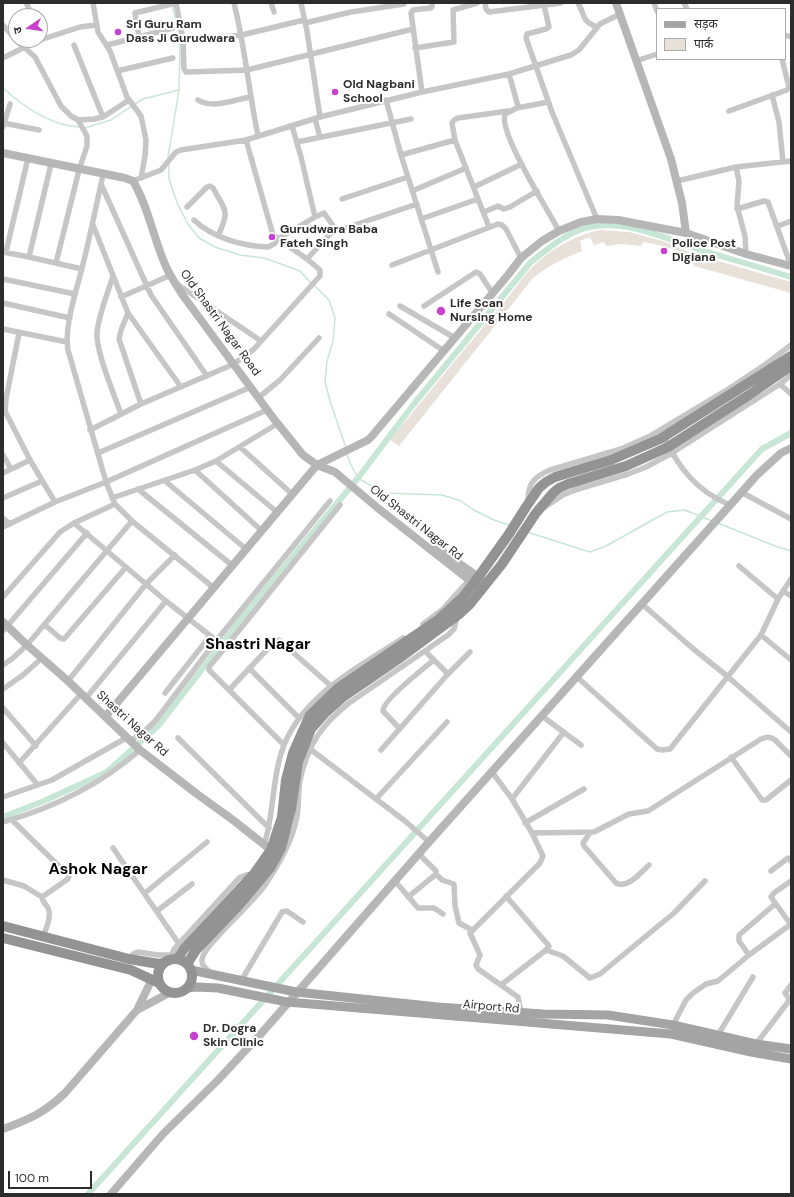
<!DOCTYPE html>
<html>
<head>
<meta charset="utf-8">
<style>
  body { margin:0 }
  #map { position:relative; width:794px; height:1197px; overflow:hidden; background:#fff; font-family:"DM Sans","Noto Sans Devanagari",sans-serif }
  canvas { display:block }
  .frame { position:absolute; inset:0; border:4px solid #2c2c2c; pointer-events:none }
  .legend { position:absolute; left:656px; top:8px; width:130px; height:52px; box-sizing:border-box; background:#fff; border:1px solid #ababab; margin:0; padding:5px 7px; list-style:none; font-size:12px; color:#2c2c2c }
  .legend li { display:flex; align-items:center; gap:8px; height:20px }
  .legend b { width:20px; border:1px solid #ababab }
  .north { position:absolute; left:8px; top:8px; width:40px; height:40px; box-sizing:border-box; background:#fff; border:1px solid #ababab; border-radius:50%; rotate:257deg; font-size:11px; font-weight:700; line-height:16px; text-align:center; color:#2c2c2c }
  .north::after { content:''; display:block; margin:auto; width:14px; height:18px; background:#c841cf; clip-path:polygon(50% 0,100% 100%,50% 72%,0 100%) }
  .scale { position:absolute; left:8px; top:1171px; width:84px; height:18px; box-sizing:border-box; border:2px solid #2c2c2c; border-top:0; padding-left:5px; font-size:12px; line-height:14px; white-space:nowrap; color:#2c2c2c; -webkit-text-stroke:3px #fff; paint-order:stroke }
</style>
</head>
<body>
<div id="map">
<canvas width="794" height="1197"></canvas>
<div class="frame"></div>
<ul class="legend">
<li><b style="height:5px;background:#a4a4a4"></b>सड़क</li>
<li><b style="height:11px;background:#e8e1da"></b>पार्क</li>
</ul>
<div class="north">उ</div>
<div class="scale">100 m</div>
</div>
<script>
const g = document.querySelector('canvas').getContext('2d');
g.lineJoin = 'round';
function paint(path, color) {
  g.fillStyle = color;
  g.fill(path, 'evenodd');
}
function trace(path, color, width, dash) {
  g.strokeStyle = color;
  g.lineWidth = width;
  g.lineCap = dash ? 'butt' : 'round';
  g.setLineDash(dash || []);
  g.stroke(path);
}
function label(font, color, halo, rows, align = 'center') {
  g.font = font + ' "DM Sans",sans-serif';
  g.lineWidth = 4;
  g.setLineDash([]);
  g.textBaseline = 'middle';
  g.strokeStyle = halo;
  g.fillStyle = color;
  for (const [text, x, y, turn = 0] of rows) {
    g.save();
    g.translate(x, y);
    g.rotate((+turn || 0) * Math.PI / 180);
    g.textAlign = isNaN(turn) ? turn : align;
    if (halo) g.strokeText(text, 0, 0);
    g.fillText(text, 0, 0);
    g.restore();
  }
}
const green = new Path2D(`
  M600,230L629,232L663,241L694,254L791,282V293L694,266C690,249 658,245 643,242L641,246L621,244L606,246L604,242L594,245L590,237L580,241L582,251C564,258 548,266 533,278L399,446L390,440C427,395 463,350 501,306C515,289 527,269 545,256C560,244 581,234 600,230Z`);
const stream = new Path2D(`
  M3,88C24,107 51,126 80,127
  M135,104L143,99L179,90
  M85,128L111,120L132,106
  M168,157L179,90L180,54L179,31L172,5
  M169,165V179L178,205L188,224L199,238L215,247L240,255L264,258L281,264L300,271L311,283
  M314,285L329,300L335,318L333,341L327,361L325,381L330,401L346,448
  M347,454L351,465L358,478L383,493L442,495L461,501L472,509L494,520L509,525
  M718,523L775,546L791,551
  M527,532L590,552L606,546L667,512L685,510L712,521`);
const canal = new Path2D(`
  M3,817L44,801L107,772L159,725L241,619L358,478L413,405L530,263C547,249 567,232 589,227C626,219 667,239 701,250C731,259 761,268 791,277
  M88,1194L762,449L791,433`);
const street = new Path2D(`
  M26,3L33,16
  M93,3L98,32L110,51L127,97L141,116L143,125L146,140L145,156L141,178
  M176,3L183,39L184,69L186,72H188L247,70L413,29
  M234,3C245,47 249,92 258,136
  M271,3L274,12
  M301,3L307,31L320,117
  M485,3L486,9L489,12L561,3
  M578,3C586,16 580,20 597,27
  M654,3L657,11
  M684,3L687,9
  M544,5L549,27L546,29L527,34L526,38L552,112L597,219
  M305,23L351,12L404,4
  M3,25L16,40
  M40,29L44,38
  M785,35L791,37
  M139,37L173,28
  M16,40L35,57L61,106L71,116L78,120L94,119L103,117L129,100
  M40,40L80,27L96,25
  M184,41L242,35L304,20
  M74,45L103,117
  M107,45L139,37L135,13L176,3
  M415,48L454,42L453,10L477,3
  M3,58L39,40
  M636,61L657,54
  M117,71L173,58
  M509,74L518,106L517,108L505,114C498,132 548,210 559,231
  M422,92L411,13L413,10L430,8L432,7V3
  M772,95L779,122L783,162
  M198,100C212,109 234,100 250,97
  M386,100L401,155L438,272
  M517,108L548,102
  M729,111L787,90L789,87L782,59
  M315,119L320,137
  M3,123L39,130
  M3,127L10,104
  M297,142L411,119
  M401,155L455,140
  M51,164L29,257L82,269
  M736,167L739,181L737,206L745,236L746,254
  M103,175C96,206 90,237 82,268C76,293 64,325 68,350L106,482L115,504L132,521L214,588
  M133,181L161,170L176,152L181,150L246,140L320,117L422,92L509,74L571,55L579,50L600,24L620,14
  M677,181L736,167L791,161
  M101,184L151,295L207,376
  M474,187L522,164
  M412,191L466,168
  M342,199L408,177
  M187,207L207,187L210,186L213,188C226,212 230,210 218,236
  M737,209L764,201L768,202L791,266
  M484,212L498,206L504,209L510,207L537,191
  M315,217L324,213L337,231
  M421,219L478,199
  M194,220C213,238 242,246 268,247L274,244L278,239L315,217L301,157L292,126
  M93,225L128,313L181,387
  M778,226L791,221
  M489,227L455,140L452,123L454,120L458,118L508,111
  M3,252L29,257
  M6,252L28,158
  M307,259L331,233L417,204
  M56,263L79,170L87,146V136L78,120
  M392,265L498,224L502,225L506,229L521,258
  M113,276C108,292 98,317 97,333C96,352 114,394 121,414
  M3,279L75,294
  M177,284L261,341
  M121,297L171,275
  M3,303L70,318
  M400,306L455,338
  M424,306L476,272L480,274L493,294
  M128,313L121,330L119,339L141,404
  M389,314L444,351
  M3,329L67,342
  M19,333L6,399L5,411L30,460L55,502
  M791,375L780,384L791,394
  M258,398L280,380L319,338
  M90,430L141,404L234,364L254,349L320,276V270L307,259L273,235L246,140
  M663,435C678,467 696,491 730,505
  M240,447L293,495
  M98,453L251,387
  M3,455L11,469
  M216,461L278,513
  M195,470L262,531
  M3,473L30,460
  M165,481L246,549
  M138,489L233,566
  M741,492L791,519
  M3,498L42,481
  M112,498L195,470L216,461L277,424
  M528,501C528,483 534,477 550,470L621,449L650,436L730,388L766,364L791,345
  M545,507L563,495L575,490L628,474L646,467L672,453L780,384
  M3,518L10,524
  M74,523L166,601L222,645L223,650L209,667V670L283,744
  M3,527L55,502L106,482L267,410
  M739,566L778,599
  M783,591L791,596
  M3,597L60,532L74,523L115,504
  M642,604L691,647L727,676L791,732
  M423,624L442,610L469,580
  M45,625L60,638L64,639L126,567
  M3,631L87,533
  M761,635L791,660
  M224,649L340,505
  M425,651L448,674
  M3,665L13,658L27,645L132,521
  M249,668L299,718
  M577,677L657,749L662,750L670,749L761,635L778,599L791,579
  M68,681L146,584L175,555
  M3,689L23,675L42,658
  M230,689L274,642L279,640L331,686
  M165,693L210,636
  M86,698L166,601
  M3,708L36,746
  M542,716L581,745
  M400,729L383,711C382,701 424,668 434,660
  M564,732L512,799L532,833L594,832L629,814L648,811L761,739C766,737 770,736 775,740L791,756
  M178,738L269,828
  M130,741L147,729L156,720L216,641L330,501
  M3,743L37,784
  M310,749L405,821L429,842
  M381,750L448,674L470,652
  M731,757L762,800H766L791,780
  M19,763L81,694
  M492,772L512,799
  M3,797L52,780L126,738
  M376,799L447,722
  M12,820L69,876L68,879L42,897C42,902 46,904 48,908C52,917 46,928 43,937
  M3,822C53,808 101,784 140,750
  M525,823L584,789
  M590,833L583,843L584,846L616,883C628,889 641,872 649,865
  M264,845C273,818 272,789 279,761C293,700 355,670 403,638
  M113,848L179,944
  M771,871L788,858L791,861
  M436,874L442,880L454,884L455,906L459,923L472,930
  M3,880L24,886L42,897
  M395,881L418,908H434L443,914
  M791,881L774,893L771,897L791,925
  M145,893L207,842
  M408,897L436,874V871L419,854
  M157,911L192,884
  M546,950L563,956L590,978L600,974L674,913L705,881
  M749,955L739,941V935L775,904
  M129,959L133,954L138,952L158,955H171
  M170,960L174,949L239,878L246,875L254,874
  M211,973C206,969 201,965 202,959C204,945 255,901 265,885C279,864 292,842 297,817C299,805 298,792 300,780C308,745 321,725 349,703L448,635L454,629L457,617
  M241,981L282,912L287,911L303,922
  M501,985L546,950L549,946L506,896
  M521,1012L518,997L478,969L476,965L480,955L470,933L540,863L543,856L532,833
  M673,1025L686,1000L693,993L706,984L718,981L749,955L791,924
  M718,1035L753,977
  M756,1044L788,1002L789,999L785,993L791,985`);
const secondary = new Path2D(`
  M616,3L671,159L682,203L686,233
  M3,153L125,178L133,181C148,206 153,236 164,262C169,275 177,286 184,297L274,419L303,455L317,465L335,472L379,509L477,586
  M433,545L487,583
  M3,622L27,645L68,681L140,750L197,794L233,820L271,850
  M106,716L317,465L368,440L372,436L508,275L521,258L542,241L559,231L581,222L597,219L618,220L686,233L746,254L791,266
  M137,1010L169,993
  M3,1129C30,1119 44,1113 65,1093L137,1010L152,979
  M111,1194L163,1134L218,1080L259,1036L429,842L757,475L781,453L791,448`);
const primary = new Path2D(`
  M191,970L296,992L438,1007L543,1014L608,1015L673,1025L756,1044L791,1049
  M188,988L196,987L218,988L287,1002L671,1034L751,1052L791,1059`);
const highway = new Path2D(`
  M3,926L129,959L159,964L164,963
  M3,938L131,970L159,983
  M177,959L184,949L254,874L271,850L282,817L286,780L293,753L310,715L337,689L438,620L462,598L474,583L509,534L526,507L539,488L546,482L555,477L611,460L660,439L791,356
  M158 976a17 17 0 1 1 34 0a17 17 0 1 1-34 0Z
  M187,964L196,950L239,905L270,868L281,848L291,809L298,762L311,729L325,713L343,697L397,660L458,615L470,604L502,564L536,513L553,493L559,488L568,484L626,466L668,447L749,395L791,366`);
const markers = [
  [118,32,4,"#c841cf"],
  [335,92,4,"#c841cf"],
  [272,237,4,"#c841cf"],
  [664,251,4,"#c841cf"],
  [441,311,5,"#c841cf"],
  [194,1036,5,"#c841cf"]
];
const poiNames = [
  ["Sri Guru Ram",126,25],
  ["Dass Ji Gurudwara",126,39],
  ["Old Nagbani",343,85],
  ["School",343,99],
  ["Gurudwara Baba",280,230],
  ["Fateh Singh",280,244],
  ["Police Post",672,244],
  ["Digiana",672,258],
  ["Life Scan",450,304],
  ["Nursing Home",450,318],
  ["Dr. Dogra",203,1029],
  ["Skin Clinic",203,1043]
];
const streetNames = [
  ["Old Shastri Nagar Road",220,323,54],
  ["Old Shastri Nagar Rd",416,523,38],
  ["Shastri Nagar Rd",132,724,42],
  ["Airport Rd",491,1007,5]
];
const districtNames = [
  ["Shastri Nagar",258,645],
  ["Ashok Nagar",98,870]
];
paint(green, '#e8e1da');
trace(stream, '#c8e6d5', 1.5);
trace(canal, '#c8e6d5', 6);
trace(street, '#c6c6c6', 5.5);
trace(secondary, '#b6b6b6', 8);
trace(primary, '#a4a4a4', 9);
trace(highway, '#939393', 10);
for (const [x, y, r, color] of markers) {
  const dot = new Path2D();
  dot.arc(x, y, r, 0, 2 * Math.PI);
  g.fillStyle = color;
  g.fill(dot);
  trace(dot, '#fff', 1.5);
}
label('bold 12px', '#2c2c2c', '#fff', poiNames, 'left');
label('12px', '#2c2c2c', '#fff', streetNames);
label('bold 16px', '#000', '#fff', districtNames);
</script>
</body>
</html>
